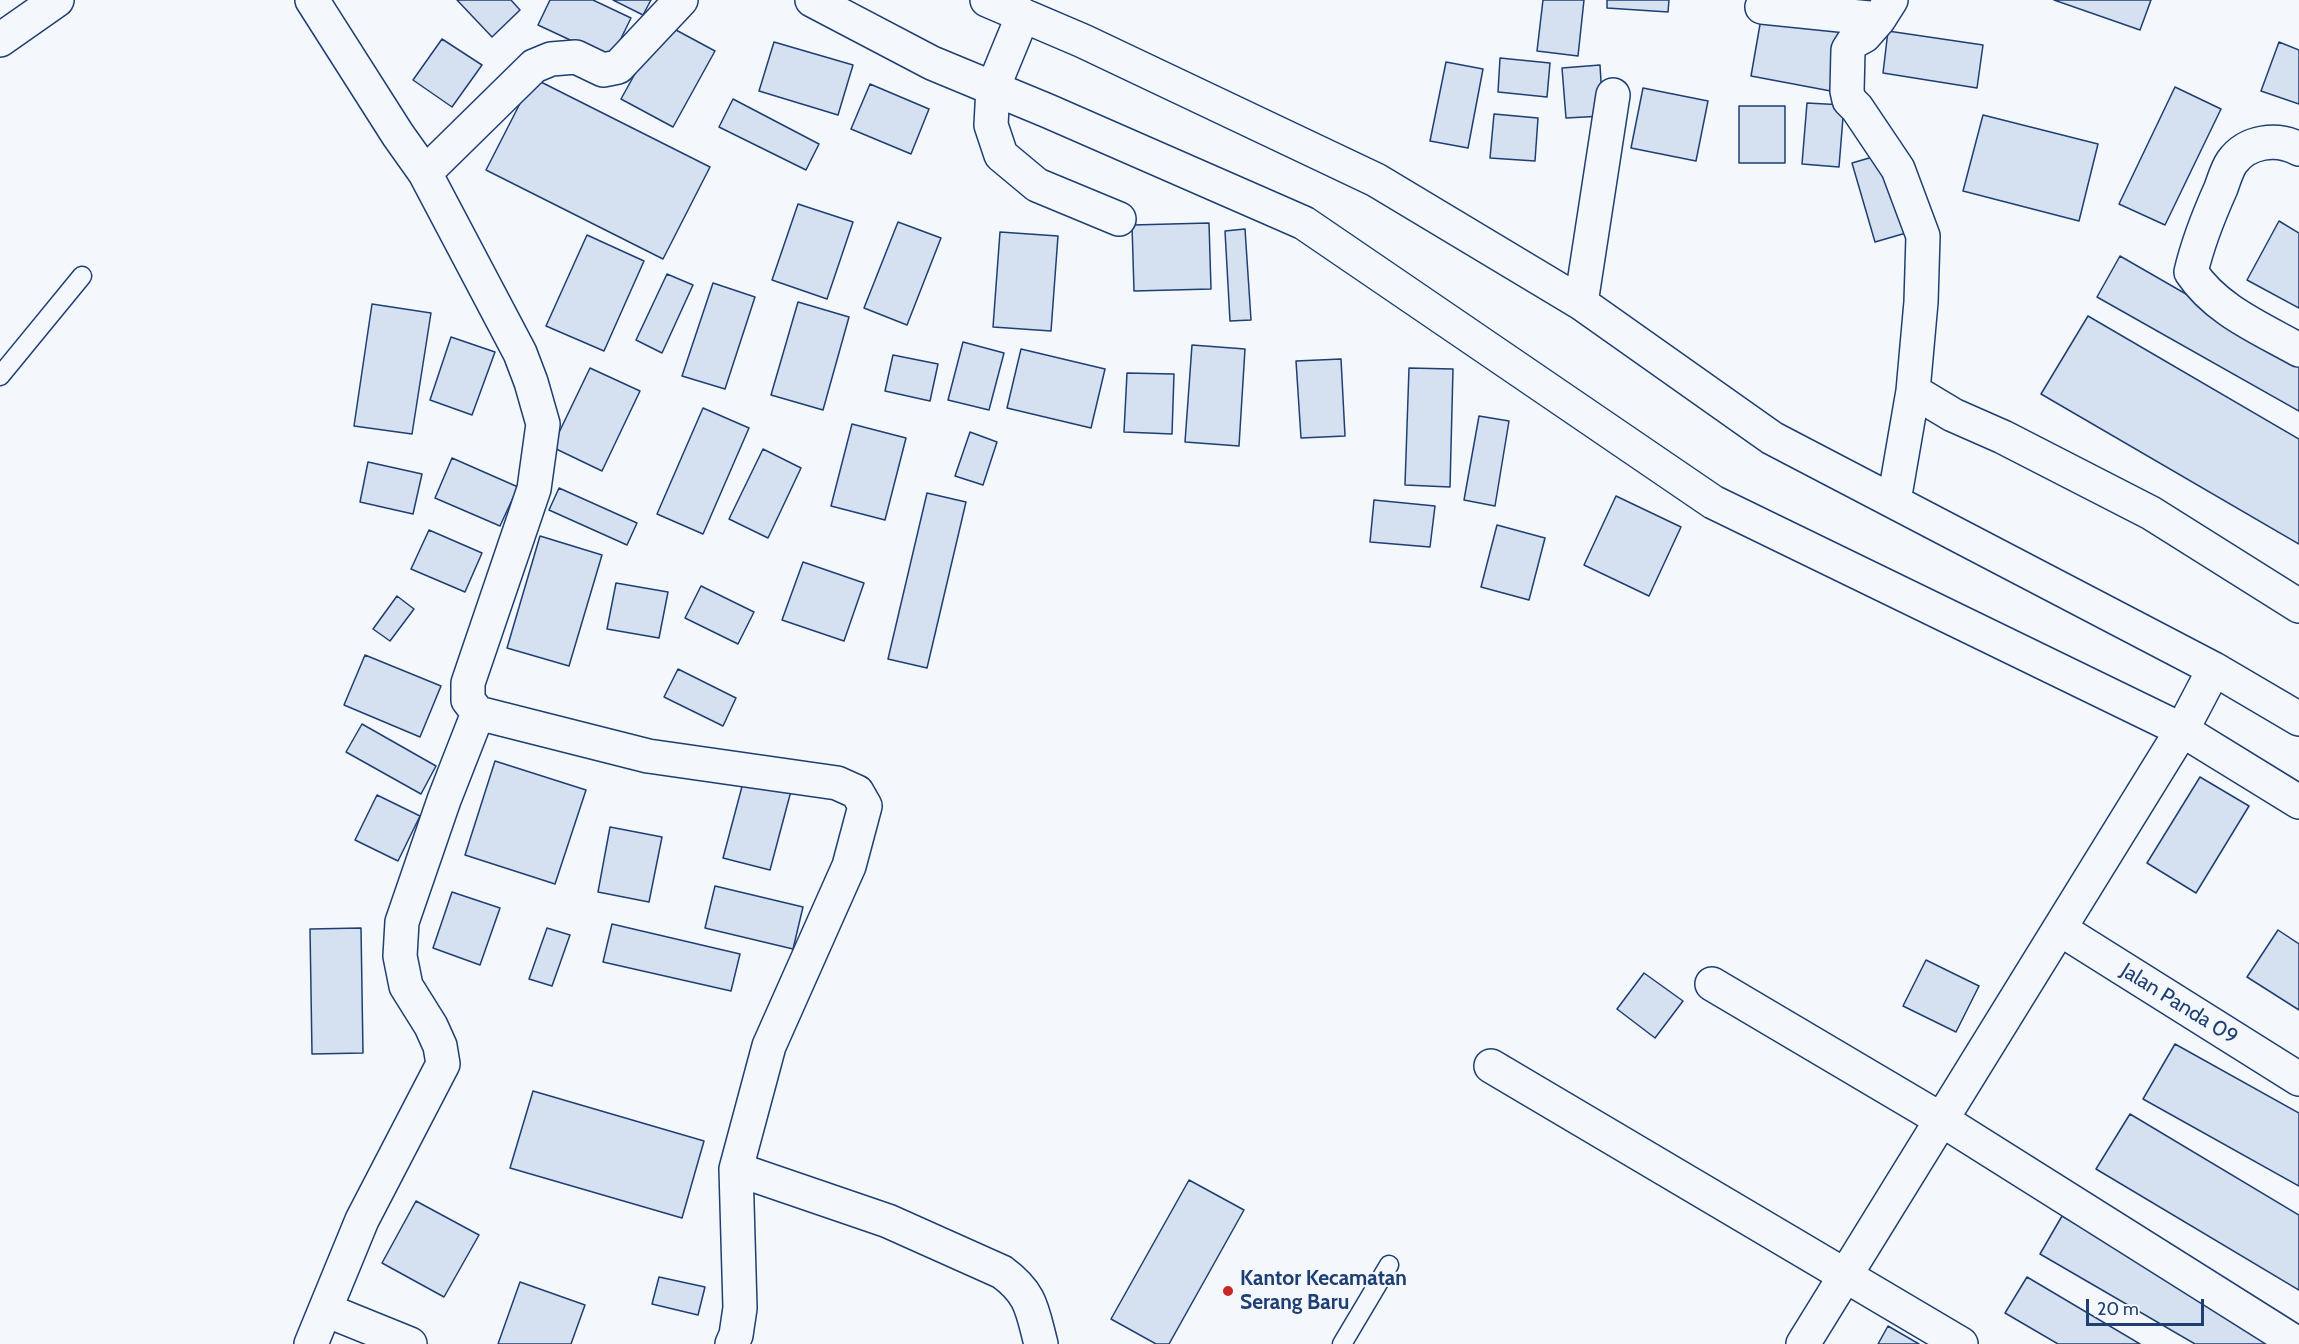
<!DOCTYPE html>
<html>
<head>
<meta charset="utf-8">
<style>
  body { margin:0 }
  #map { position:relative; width:2299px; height:1344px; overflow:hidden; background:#f4f7fb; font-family:Cabin,sans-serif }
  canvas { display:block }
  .scale { position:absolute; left:2086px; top:1299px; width:118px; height:27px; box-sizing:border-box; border:3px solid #1d3f73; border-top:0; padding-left:8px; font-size:18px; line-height:21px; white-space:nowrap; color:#1d3f73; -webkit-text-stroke:4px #f4f7fb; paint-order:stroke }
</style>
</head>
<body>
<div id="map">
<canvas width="2299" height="1344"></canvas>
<div class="scale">20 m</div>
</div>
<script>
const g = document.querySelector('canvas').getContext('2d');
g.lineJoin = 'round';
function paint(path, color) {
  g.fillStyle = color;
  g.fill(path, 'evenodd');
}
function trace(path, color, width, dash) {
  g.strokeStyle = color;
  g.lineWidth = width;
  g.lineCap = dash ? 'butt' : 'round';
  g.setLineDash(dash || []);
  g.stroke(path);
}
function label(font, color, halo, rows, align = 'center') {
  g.font = font + ' Cabin,sans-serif';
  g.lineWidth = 4.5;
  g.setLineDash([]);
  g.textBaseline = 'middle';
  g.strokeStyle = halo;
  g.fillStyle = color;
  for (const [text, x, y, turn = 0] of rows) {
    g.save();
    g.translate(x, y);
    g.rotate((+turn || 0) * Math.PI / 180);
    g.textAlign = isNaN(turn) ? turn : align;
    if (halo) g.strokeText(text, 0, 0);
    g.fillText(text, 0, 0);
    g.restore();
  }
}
const building = new Path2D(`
  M457,0H511L520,10L492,37Z
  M550,0H593L631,18L611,59L538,25Z
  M613,0H651L643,15Z
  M1543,0H1584L1578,56L1537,51Z
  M1607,0H1669L1668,12L1607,8Z
  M2054,0H2151L2140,30Z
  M1762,13L1847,29L1836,92L1751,76Z
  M663,23L715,51L673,127L621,99Z
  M1888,31L1983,45L1977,88L1883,73Z
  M442,39L482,65L452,107L413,80Z
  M774,42L853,65L838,115L759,91Z
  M2279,42L2299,50V104L2261,91Z
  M1500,58L1550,63L1547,97L1498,92Z
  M1446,62L1483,69L1468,148L1430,141Z
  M1600,65L1603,116L1566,118L1562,68Z
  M533,78L710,167L663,259L486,170Z
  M870,84L929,109L911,154L851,129Z
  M2175,87L2221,109L2165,225L2119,204Z
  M1643,88L1708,101L1696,161L1631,148Z
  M733,99L819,144L806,170L719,127Z
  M1807,103L1844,105L1839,167L1802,164Z
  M1739,106H1785V163H1739Z
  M1494,114L1538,118L1535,161L1490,158Z
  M1983,115L2098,144L2079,221L1963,191Z
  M1883,154L1906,233L1875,242L1852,163Z
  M798,204L853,222L827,299L772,280Z
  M2279,221L2299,233V308L2247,280Z
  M898,222L941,238L907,325L864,308Z
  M1209,223L1211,289L1134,291L1132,225Z
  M1245,229L1251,320L1230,321L1225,231Z
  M1000,232L1058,236L1051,331L993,327Z
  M587,235L644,261L604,351L546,326Z
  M2120,256L2299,359V411L2097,297Z
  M667,274L693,285L662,353L636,340Z
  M713,283L755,297L725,389L682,376Z
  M798,302L849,317L823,410L771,395Z
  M372,304L431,313L412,434L354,426Z
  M2088,316L2299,439V544L2041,394Z
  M451,337L495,352L472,415L430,400Z
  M963,342L1004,353L989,410L948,400Z
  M1192,345L1245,349L1239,446L1185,442Z
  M1021,349L1105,369L1091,428L1007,408Z
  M893,355L938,364L930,401L885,391Z
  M1341,359L1345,436L1301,438L1296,361Z
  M590,368L640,391L602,471L552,447Z
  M1409,368L1453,369L1450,487L1405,485Z
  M1127,373L1174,374L1172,434L1124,432Z
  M703,408L749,428L703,534L657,514Z
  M1479,416L1509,421L1495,506L1464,500Z
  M852,424L906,438L885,520L831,506Z
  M970,432L997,442L983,485L955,476Z
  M763,449L801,468L768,538L729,519Z
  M452,458L518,487L500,526L435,498Z
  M368,462L422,474L413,514L360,502Z
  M559,488L637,523L627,545L549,510Z
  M927,493L966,502L927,668L888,659Z
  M1616,496L1681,527L1649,596L1584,565Z
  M1374,500L1435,506L1430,547L1370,542Z
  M1497,525L1545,538L1529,600L1481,587Z
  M429,530L482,553L465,592L411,569Z
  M540,536L602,555L569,666L507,648Z
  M803,562L864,583L844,641L782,620Z
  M616,583L668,592L659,638L607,629Z
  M701,586L754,612L738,644L685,618Z
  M397,596L414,609L390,641L373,629Z
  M365,655L441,686L420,737L344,705Z
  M678,669L736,698L723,726L664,697Z
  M362,724L436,766L421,794L346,752Z
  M495,761L586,790L555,884L465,855Z
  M2200,777L2249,806L2196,893L2147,863Z
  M744,779L791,791L770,870L723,858Z
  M377,795L420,816L398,861L355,840Z
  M610,827L662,837L649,902L598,892Z
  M715,886L803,907L793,949L705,928Z
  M452,892L500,908L480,965L433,948Z
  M612,924L740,954L731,991L603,962Z
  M361,928L363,1053L312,1054L310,929Z
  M547,928L570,935L552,986L529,979Z
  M2278,930L2299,944V1010L2247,977Z
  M1926,960L1979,986L1956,1032L1903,1006Z
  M1644,973L1683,1001L1655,1038L1617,1009Z
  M2175,1044L2299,1113V1186L2143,1099Z
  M533,1091L704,1141L682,1218L510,1168Z
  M2130,1114L2299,1215V1290L2096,1169Z
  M1189,1180L1244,1210L1169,1344H1156L1111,1319Z
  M416,1201L479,1235L444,1297L382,1263Z
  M2062,1216L2281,1344H2195L2040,1254Z
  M659,1277L705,1287L698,1315L652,1304Z
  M2027,1277L2140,1344H2058L2005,1313Z
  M520,1282L585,1305L571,1344H498Z
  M1888,1326L1919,1344H1878Z`);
const service = new Path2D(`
  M0,376L82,276
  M1342,1344L1389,1265`);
const minor = new Path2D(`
  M312,0L398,135L425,173L520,353L531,382L543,424L534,489L468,683V700L478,713L648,756L837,783L857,792L865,806L849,866L769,1046L736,1169L740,1308L736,1335L732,1344
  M812,0L932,63L1048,111L1304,223L1713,502L2182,730L2299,802
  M987,0L1083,41L1376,180L1581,303L1772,438L2214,669L2299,719
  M1891,0L1879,19L1864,36L1853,42L1848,50L1847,91L1849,100L1857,108L1898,169L1923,236L1921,302L1913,391L1894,501
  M1762,7L1879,19
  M1023,15L993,88L991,125L1001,155L1037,185L1119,219
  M2299,149C2277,137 2247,141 2232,162C2227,169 2224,180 2221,188C2208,217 2198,242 2191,272C2216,310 2260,328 2299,350
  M425,173L534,66L551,59L576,57L603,70L618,67L681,0
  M1581,303L1613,95
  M1913,391L1953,415L2003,437L2151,513L2299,606
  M2060,929L2299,1079
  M1712,984L1942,1120L2298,1344
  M1491,1066L1961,1344
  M736,1169L888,1221L1002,1272C1032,1294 1032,1310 1041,1344
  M326,1310L410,1344
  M311,1344L362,1220L443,1064L440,1046L431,1026L406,986L400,956L402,922L444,800L478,713
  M1803,1344L2182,730L2214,669`);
const primary = new Path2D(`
  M0,40L57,0`);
const markers = [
  [1228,1291,6,"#c62828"]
];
const streetNames = [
  ["Jalan Panda 09",2179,1004,32]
];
const poiNames = [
  ["Kantor Kecamatan",1240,1279],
  ["Serang Baru",1240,1303]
];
paint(building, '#d5e0f0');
trace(building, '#1d3f73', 1.5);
trace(service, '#1d3f73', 21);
trace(minor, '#1d3f73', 36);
trace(primary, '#1d3f73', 36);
trace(service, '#f4f7fb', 18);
trace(minor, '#f4f7fb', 33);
trace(primary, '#f4f7fb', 33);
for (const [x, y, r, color] of markers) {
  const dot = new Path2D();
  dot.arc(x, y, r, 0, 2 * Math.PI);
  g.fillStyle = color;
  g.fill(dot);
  trace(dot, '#f4f7fb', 2);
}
label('21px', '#1d3f73', '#f4f7fb', streetNames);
label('bold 21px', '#1d3f73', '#f4f7fb', poiNames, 'left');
</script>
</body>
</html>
